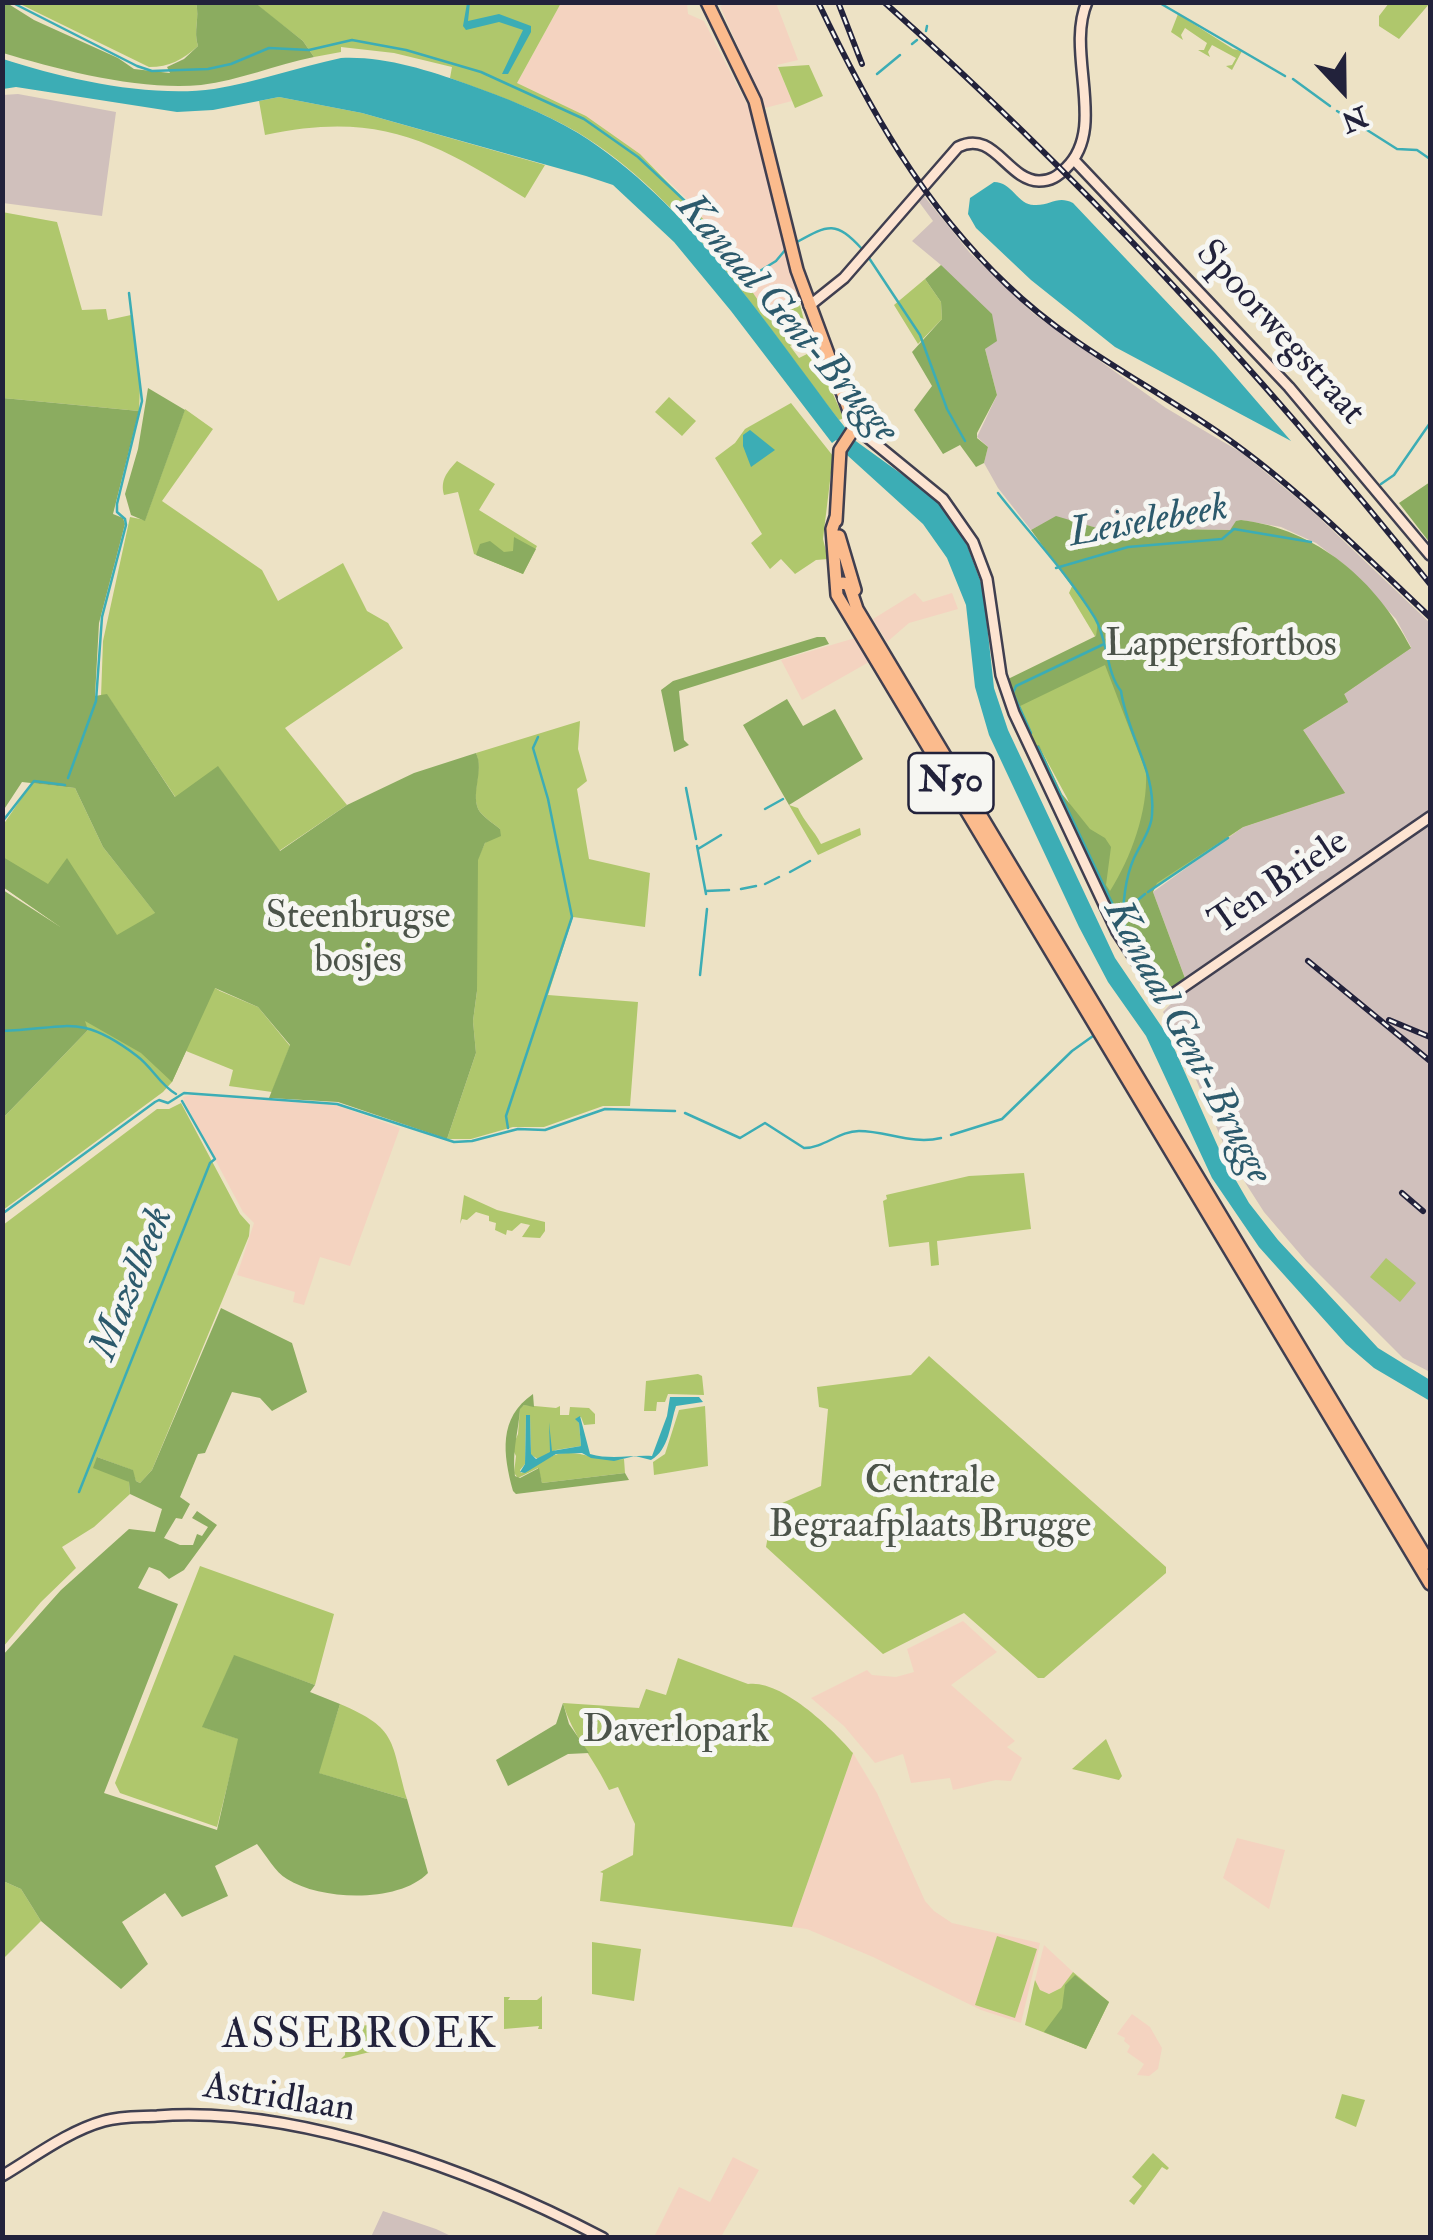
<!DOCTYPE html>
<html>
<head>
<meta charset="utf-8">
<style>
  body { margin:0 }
  #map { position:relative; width:1433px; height:2240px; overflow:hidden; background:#ede2c5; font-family:"IM FELL Double Pica",serif }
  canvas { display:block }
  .frame { position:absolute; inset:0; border:5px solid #22223b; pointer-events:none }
  .north { position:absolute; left:1293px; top:40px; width:100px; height:100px; -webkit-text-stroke:8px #f6f6f2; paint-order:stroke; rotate:158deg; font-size:28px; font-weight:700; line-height:40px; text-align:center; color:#22223b }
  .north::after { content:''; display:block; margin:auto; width:35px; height:45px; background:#22223b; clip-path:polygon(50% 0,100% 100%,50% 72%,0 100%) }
</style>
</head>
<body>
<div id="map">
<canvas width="1433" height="2240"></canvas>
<div class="frame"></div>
<div class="north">N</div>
</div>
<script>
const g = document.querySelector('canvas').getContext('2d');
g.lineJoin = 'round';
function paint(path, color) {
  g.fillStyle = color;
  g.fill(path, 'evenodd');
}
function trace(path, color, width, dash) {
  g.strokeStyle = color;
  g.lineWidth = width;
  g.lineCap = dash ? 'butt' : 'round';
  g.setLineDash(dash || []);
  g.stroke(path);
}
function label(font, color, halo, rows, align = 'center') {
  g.font = font + ' "IM FELL Double Pica",serif';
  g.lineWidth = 10;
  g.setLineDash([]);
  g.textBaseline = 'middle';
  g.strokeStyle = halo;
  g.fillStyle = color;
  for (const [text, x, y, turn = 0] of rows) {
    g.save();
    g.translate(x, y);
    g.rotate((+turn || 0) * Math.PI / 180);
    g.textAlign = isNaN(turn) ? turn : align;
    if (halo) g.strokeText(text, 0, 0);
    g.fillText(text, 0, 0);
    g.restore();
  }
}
const built = new Path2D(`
  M561,3H687L688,14L704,21L750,110L799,301L781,307L769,316L687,199L640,154L586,116L517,83Z
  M728,3H776L798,60L777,65L792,101L765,108L720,6Z
  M915,593L923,602L952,593L958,609L909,623L887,642L873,619Z
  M855,638L869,662L802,700L781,660Z
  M191,1095L336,1105L400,1128L350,1266L320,1257L304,1305L293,1302L295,1292L237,1275L254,1223L243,1212L184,1101L183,1097Z
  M963,1621L997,1652L951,1685L1015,1741L1007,1747L1022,1758L1011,1781L996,1780L953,1790L950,1778L911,1783L903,1754L875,1763L844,1726L811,1698L867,1670L872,1675L896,1677L914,1672L907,1649Z
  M853,1753L877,1793L925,1901L934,1911L952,1923L1040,1943L1021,2023L981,2010L873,1957L807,1929L792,1927Z
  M1237,1838L1285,1850L1269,1909L1223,1878Z
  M1044,1945L1073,1972L1061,1988L1049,1994L1040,1990L1035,1980Z
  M1132,2014L1150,2027L1162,2048L1158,2069L1149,2076L1137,2075L1144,2064L1127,2052L1130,2046L1124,2041L1125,2038L1117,2034Z
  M733,2157L759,2170L721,2237H654L679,2187L710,2202Z`);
const industrial = new Path2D(`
  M18,94L116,112L102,216L3,203V95Z
  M924,196L970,253L1034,314L1166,408L1242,453L1309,508L1430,623V1372L1403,1358L1306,1261L1264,1212L1230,1159L1176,1033L1163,1012L1188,986L1153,892L1243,827L1344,793L1303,730L1347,702L1343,694L1411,647L1396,619L1346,566L1316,543L1281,527L1241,520L1230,530L1097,528L1056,517L1031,530L998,488L984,463L988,447L977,437L997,395L985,349L941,265L912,241L933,221L919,202Z
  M383,2211L436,2229L453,2237H371Z`);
const green = new Path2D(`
  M18,3H196C200,18 193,31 198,46C182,60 170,67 149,67Z
  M254,3H561L517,83L586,116L640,154L708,224L749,276V287L768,315L799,301L808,336L790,346L799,358L813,351L844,418L839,420C764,323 684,196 577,132C537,109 493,94 450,78L452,67L394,53L341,47V52L314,57L303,41Z
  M1389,3H1430L1399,39L1379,26V16Z
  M1178,14L1233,49L1242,51L1232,70L1226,66L1232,65L1236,58L1212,45L1208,52L1210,57L1198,50H1204L1207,43L1185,28L1181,35L1183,40L1171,32Z
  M809,65L823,96L795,108L778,67Z
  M279,97L362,113L545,165L525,198C432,140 378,111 265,135L259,101Z
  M2,212L57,222L82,310L106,309L108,320L131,315L140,387L139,411L3,398Z
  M925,279L941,302L942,319L918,344L894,305Z
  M669,397L696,421L682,436L655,412Z
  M791,403L833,456L823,539L828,559L816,560L795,574L781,559L770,569L751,543L762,534L715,458L735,443L745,429Z
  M185,409L213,429L162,501L262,570L278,601L343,563L367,611L388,623L403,648L285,728L347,805L279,851L218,767L176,798L107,695L101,697L103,641L130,517L145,520Z
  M457,461L495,484L479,510L537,546L523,574L474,554L458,492L444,495C440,480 447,472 457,461Z
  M1077,575L1411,648L1344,694L1348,702L1303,730L1345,793L1243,827L1155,888L1144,906L1133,949L1067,798L1039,746H1034L1016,708L1099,643L1069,593Z
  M580,721L578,749L587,781L577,789L589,859L650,873L645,927L573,917L548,995L638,1002L630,1106H603L544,1127H513L471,1139H447L476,1053L473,1021L477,991V860L485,843L500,829C494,824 485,818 480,812C469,796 484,771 476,753Z
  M32,783L75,788L103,847L156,914L176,965L220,991L258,1007L290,1046L272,1092L229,1086L233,1070L186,1051L172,1082L163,1092L3,1210V1118L88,1030L5,1027L62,928L3,887V825Z
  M789,805L798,808C805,823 814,830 821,844L860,828L861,835L818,855Z
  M181,1103L240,1214L250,1225L249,1236L152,1470L140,1483L136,1481L132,1470L97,1457L129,1482L130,1494L94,1527L62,1547L76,1568L41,1602L3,1647V1225L157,1109H169Z
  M1024,1173L1031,1229L937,1241L939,1265L931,1266L929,1242L889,1247L883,1201L887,1199L886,1195L969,1176Z
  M464,1195L497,1210L545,1222V1231L540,1238L522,1237L530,1225L521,1223L512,1231L507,1230L506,1235L495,1230L496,1223L489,1221V1216L476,1212L467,1220L462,1219L460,1224Z
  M1386,1258L1416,1283L1400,1302L1370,1277Z
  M929,1356L1166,1567V1573L1044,1678H1038L964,1613L883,1654L766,1547L773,1507L821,1486L828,1409L819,1407L817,1387L911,1375Z
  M698,1374L702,1376L704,1395L668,1394L665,1402H657L656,1411H644L646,1381Z
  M524,1405L556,1408L560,1406V1415H569L570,1407L589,1408L595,1414V1424L584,1425L581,1417L576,1419L579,1423L581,1446L556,1450L538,1459L531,1455L530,1416L526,1415L525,1464L520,1470L521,1473C533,1469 545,1457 558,1454C581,1449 600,1463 624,1459L625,1473L542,1483L538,1468L518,1478L514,1473L516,1456L512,1448L518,1434L520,1408Z
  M705,1406L708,1466L654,1475L653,1462L665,1454L679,1410Z
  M200,1566L334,1614L315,1685L234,1656L203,1727L239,1739L217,1827L120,1793L115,1783Z
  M678,1658L748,1684C781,1679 833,1729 853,1753L792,1927L600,1901L603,1873L600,1872L633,1855L635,1824L618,1787L609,1790C595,1760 572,1735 563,1703L639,1708L646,1689L666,1695Z
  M340,1704C399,1729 390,1741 407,1799L318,1773Z
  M1106,1739L1122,1776L1119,1780L1072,1769Z
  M3,1881L21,1889L41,1921L3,1959Z
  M997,1936L1037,1949L1015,2018L975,2005Z
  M592,1942L641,1949L634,2001L592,1994Z
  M1073,1972L1109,2002L1086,2049L1025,2025L1035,1980L1040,1990L1049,1994L1061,1988Z
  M542,1996V2029H538L539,2026L504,2029V1997H510L508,2000H537Z
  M374,2025L370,2052L341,2059L345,2055L347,2026Z
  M1342,2094L1365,2100L1356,2127L1335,2118Z
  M1153,2153L1169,2168L1167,2170L1162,2167L1134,2205L1129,2201L1142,2186L1132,2177Z`);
const forest = new Path2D(`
  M254,2L303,41L314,57C275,65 240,80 201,85C142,91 59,70 3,53V3H7L34,20L118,58L134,69L170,73L167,67L184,59L198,46C193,31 200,18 196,3Z
  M941,265L992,314L997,341L985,349L997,395L977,433V438L988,447L984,463L976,467L960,445L943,454L914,410L932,386L912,352L942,319L941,302L925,279Z
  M148,388L185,410L145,521L131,515L125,494L138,449Z
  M3,398L139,411L113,514L123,518L125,524L99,623L95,696L107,694L175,797L218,766L280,851L347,805L414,773L476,753C485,771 469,796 480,812C485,818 494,824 500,829L501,836L485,843L478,860L477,991L473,1021L476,1053L447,1139L338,1102L269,1098L290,1045L258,1007L215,988L172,1082L141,1053L85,1021L88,1030L3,1118V890L62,928L3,887V857L48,884L67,858L117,935L155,913L103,847L75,788L22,782L3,811Z
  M1430,482V543L1399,503Z
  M1056,516L1097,528L1230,530L1236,521L1241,520C1317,529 1377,581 1411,648L1344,694L1348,702L1303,730L1345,793L1243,827L1157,883L1153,892L1186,981C1180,985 1173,991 1165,989C1134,982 1051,784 1034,746L1039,745L1062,794L1090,829L1105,838L1111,847L1106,885L1110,891C1131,858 1148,811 1146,772L1105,665L1016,708L1008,679L1096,636L1098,622L1031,530Z
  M514,537L536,549L523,574L476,555L480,544L490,541L504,552L513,551Z
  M817,637H825L829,644L679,691L684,740L689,745L674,752L661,690L673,681Z
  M787,699L803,726L835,709L863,759L789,805L743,725Z
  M221,1308L292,1343L307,1392L272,1411L260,1398L232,1392L205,1453L198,1454L180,1497L190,1504L182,1519L176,1518L164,1538L180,1545H193L197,1534L202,1536L208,1527L192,1518L197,1511L217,1525L184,1570L169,1579L160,1571L149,1567L138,1588L178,1604L104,1793L217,1830L238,1739L202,1727L234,1655L315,1685L310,1692L340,1704L319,1773L407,1799L428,1873C399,1903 322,1901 287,1879C275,1872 266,1855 257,1844L215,1866L228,1896L182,1917L165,1893L122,1922L148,1964L121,1989L41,1921L21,1889L3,1881V1655L61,1590L129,1529L155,1532L162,1509L130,1494L129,1482L93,1468L97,1457L133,1470L136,1481L140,1483L152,1470Z
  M533,1394L534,1407L524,1405L520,1409C518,1435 512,1450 515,1476L520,1478L539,1468L542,1483L625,1473L629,1480L516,1494L513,1491C503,1454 498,1418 533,1394Z
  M563,1703L569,1724L589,1753L568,1754L508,1786L496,1760L556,1724Z
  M1075,1975L1109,2002L1086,2049L1044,2032L1062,2008L1065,1985Z`);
const water = new Path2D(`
  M470,3L468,21L499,14L531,26V32L508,74H502L523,30L499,22L466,30L463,26L467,3Z
  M341,58C384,56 427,70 467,84C505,98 543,112 578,133C688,201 770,330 847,430L846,434L932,496L950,517L967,545L983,588L994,688L1008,730L1115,958L1170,1039L1223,1158L1249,1203L1278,1240L1378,1348L1430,1380V1401L1374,1368L1346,1344L1259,1247L1212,1178L1146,1036L1108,982L1079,927L989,735L975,687L966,605L947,558L923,524L847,455V450L836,440L832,443L731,311L674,242L613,185L586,176L362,113L279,97L213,110L177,112L16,87L3,89V59C64,79 150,98 214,89C257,82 298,67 341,58Z
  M994,182C1012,182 1018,205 1034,205C1051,206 1057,195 1073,203L1215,353L1291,441L1115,347L1031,280L976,228L968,214L970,198Z
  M750,430L775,450L751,467L743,446V435Z
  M670,1397H699L703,1402L676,1406C670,1425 669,1450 651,1460L635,1456L614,1461L591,1458L582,1453L556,1454L525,1473L520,1472L525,1464L526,1415H530L531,1454L536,1459L550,1452L549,1422L552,1451L581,1446L579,1423L575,1419L580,1416L590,1454C611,1460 630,1455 652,1456L667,1416Z`);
const stream = new Path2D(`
  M11,2L137,66L152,71L208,69L231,64L269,48L309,50L352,40L406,50L481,72L584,119L638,157L685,201L747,279L776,261L786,249
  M1158,2L1285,76
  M926,31L927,26
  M912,44L917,40
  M877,74L900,55
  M1293,79L1330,106
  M1337,111L1397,149L1417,150L1430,159
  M797,242C829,224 836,221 862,249
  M867,255L920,335L947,409L965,441
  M1381,484L1394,475L1430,423
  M998,493C1030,534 1068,574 1095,618C1108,640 1106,673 1121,691C1127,734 1156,771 1152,815C1151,830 1140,845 1134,858C1126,876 1121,906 1125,926C1127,936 1135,945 1141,953L1139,960
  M1056,568L1128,547L1222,539L1234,529L1311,542
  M1031,733L1013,693L1016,686L1104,644
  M1038,747L1123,926
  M68,778L96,701L102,617L126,525L125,519L117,512V504L142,401L129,293
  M686,788L696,839
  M765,809L783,799
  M2,822L34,781L65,785
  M697,846L706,894
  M698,849L721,835
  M790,872L810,861
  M765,884L779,877
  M741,889L756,886
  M706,891L729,890
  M1148,892L1228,838
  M1127,909L1145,894
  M700,975L707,909
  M2,1031C67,1029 79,1012 137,1056C152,1067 160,1085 176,1094
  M685,1113L740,1138L765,1123L804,1148C824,1148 839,1131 859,1131C887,1131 912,1145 941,1138
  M508,1128L506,1116L572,917L548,799L533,748L538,737
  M951,1135L1002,1119L1072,1051L1093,1036
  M2,1214L155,1102L159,1100L168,1103L184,1093L337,1104L454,1142L472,1141L518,1129L545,1130L605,1109L675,1111
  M79,1492L210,1163L215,1159L182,1101`);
const secondary = new Path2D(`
  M1074,160L1289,387L1430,555
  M809,306L844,278L958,147C994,129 1007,180 1039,181C1051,181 1058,176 1066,168C1108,128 1065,53 1087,2
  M855,427L943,499L973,542L987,579L1001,675L1014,713L1117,932L1157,993L1173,994L1430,817
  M2,2176C34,2157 68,2131 104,2121C121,2116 139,2117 157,2116C298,2105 479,2173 603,2238`);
const primary = new Path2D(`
  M707,2L755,101L797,270L855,427L840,450L836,521
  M836,517L832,529L837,595L1430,1584
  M839,536L855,590
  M837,585L843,583L849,585L857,609L1430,1564`);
const rail = new Path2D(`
  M818,2C868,107 922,204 1007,285C1072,348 1151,385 1225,437C1299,489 1364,555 1430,617
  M838,2L862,64
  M884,2C1084,180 1264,376 1430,584
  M1308,961L1430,1061
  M1389,1020L1430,1037
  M1402,1193L1423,1211`);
const shields = [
  [951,783,85]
];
const shieldNames = [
  ["N50",951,783]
];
const streetNames = [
  ["Spoorwegstraat",1279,334,48],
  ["Ten Briele",1280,884,-34],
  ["Astridlaan",279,2100,9]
];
const parkNames = [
  ["Lappersfortbos",1221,647],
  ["Steenbrugse",358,919],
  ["bosjes",358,963],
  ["Centrale",930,1484],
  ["Begraafplaats Brugge",930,1528],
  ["Daverlopark",676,1733]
];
const waterNames = [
  ["Kanaal Gent-Brugge",786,320,49],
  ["Leiselebeek",1149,523,-10],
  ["Kanaal Gent-Brugge",1186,1043,62],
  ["Mazelbeek",134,1284,-68]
];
const quarterNames = [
  ["ASSEBROEK",360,2038]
];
paint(built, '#f4d3c0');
paint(industrial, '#d0c0bc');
paint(green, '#afc76c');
paint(forest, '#8bac60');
paint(water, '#3cadb5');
trace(stream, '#3cadb5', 2.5);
trace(secondary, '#403f50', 14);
trace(primary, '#403f50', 16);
trace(secondary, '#fde4d1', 9);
trace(primary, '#fbbb8d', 11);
trace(rail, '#22223b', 6);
trace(rail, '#f6f6f2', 2.5, [8]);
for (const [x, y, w] of shields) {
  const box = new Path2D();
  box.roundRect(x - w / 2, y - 30, w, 60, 8);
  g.fillStyle = '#f6f6f2';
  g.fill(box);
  trace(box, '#22223b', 2.5);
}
label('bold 35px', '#22223b', null, shieldNames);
label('38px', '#22223b', '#f6f6f2', streetNames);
label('38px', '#4c544a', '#f6f6f2', parkNames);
label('italic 40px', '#2c5a6c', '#f6f6f2', waterNames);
g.letterSpacing = '2.5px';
label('42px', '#22223b', '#f6f6f2', quarterNames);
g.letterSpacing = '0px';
</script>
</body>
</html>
